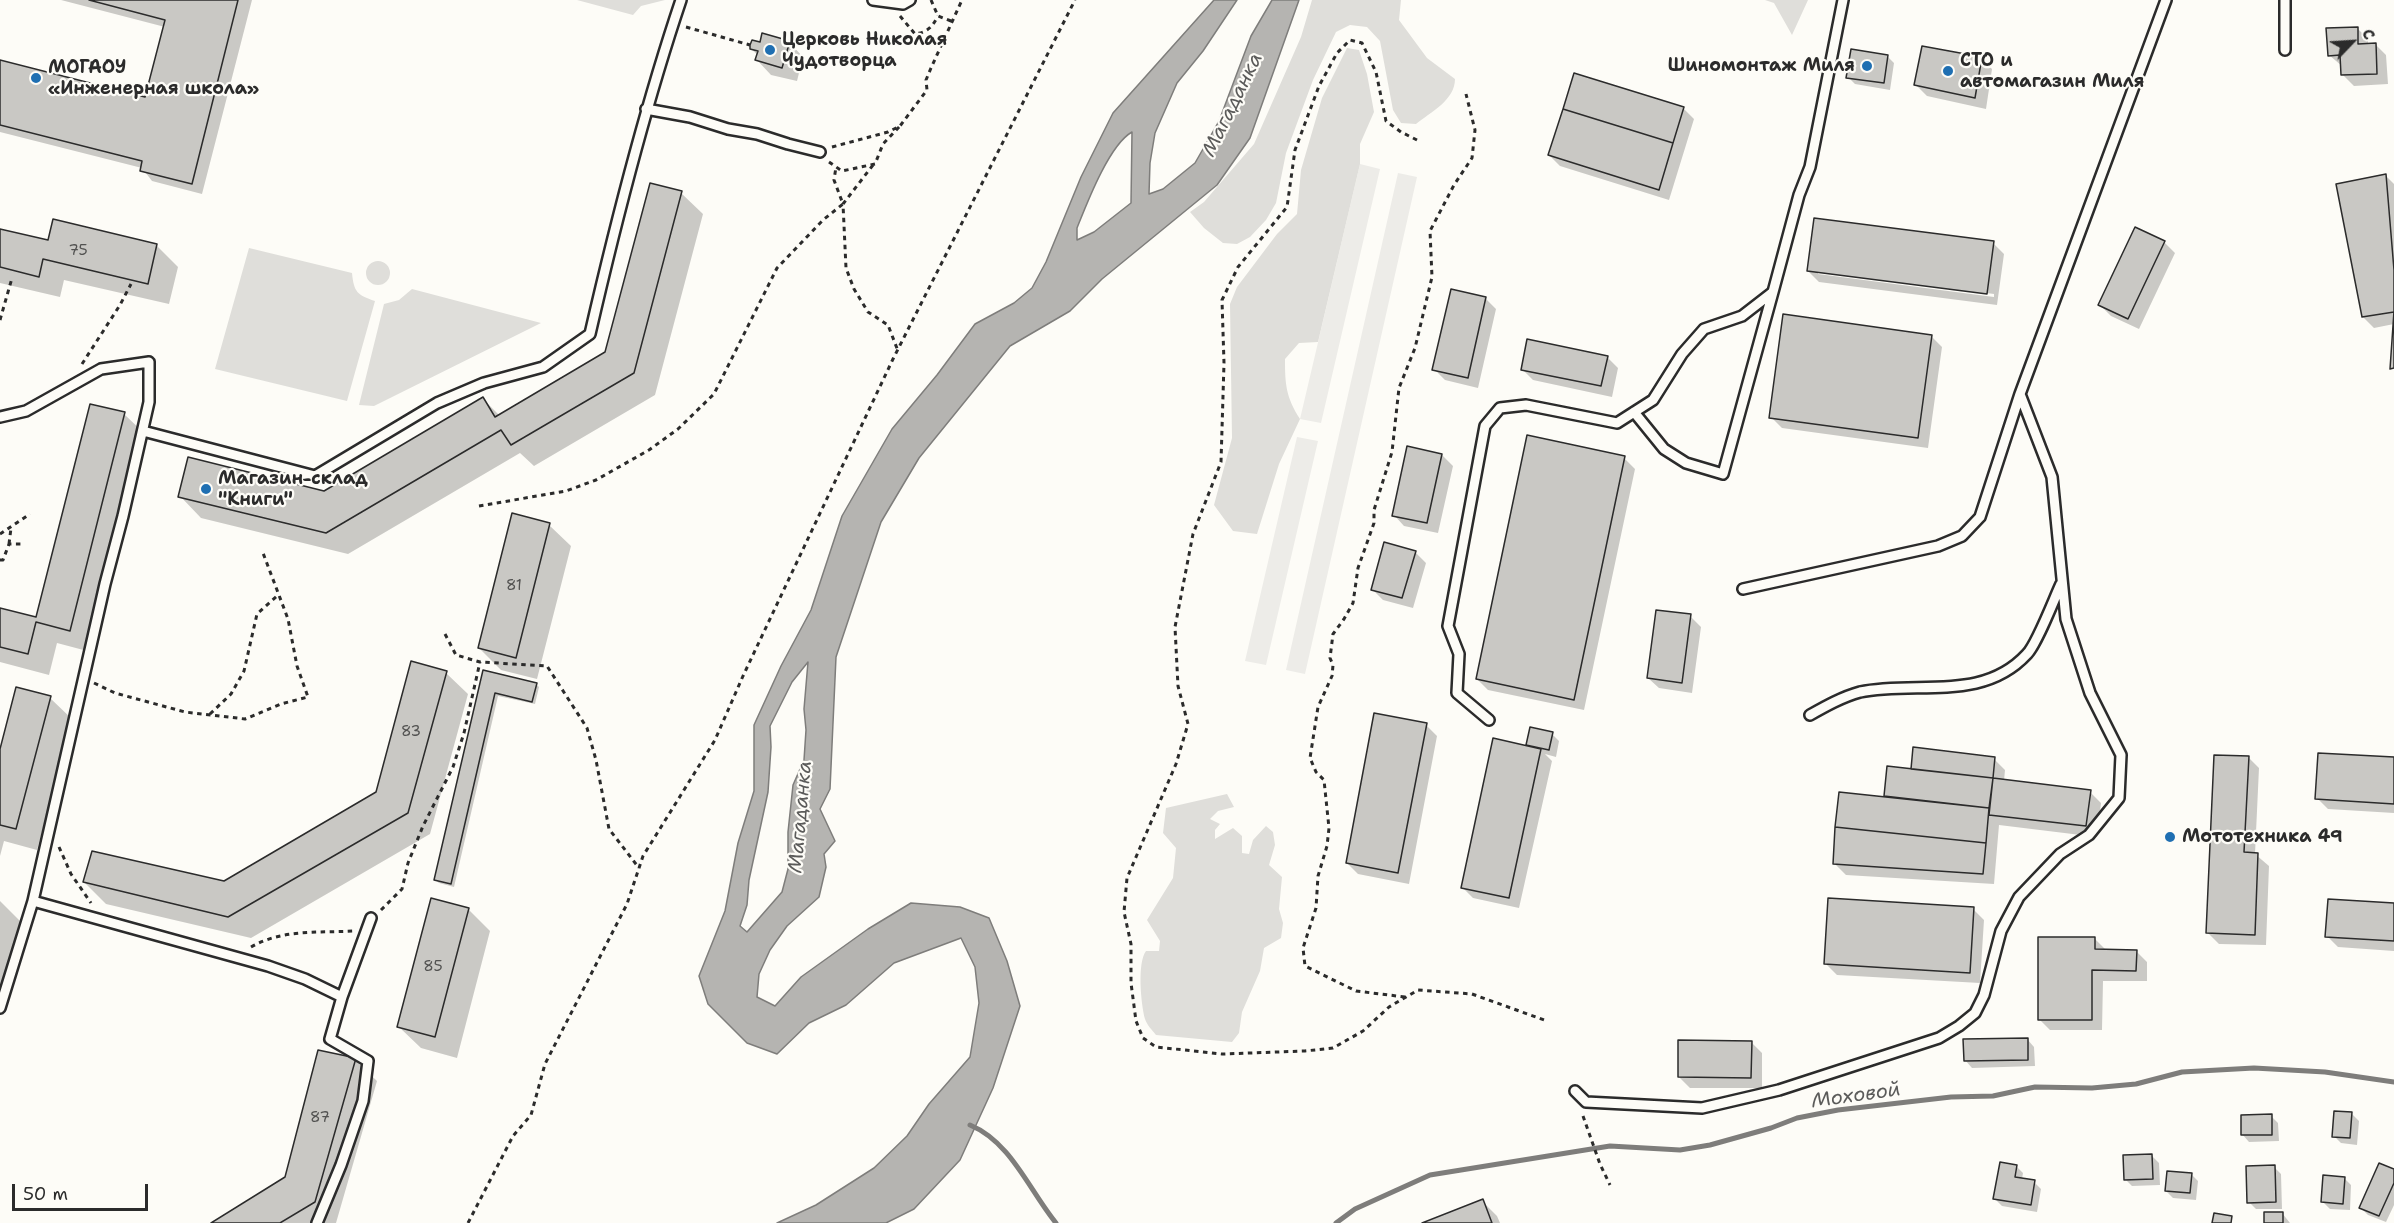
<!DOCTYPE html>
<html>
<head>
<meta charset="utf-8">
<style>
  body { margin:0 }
  #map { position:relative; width:2394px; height:1223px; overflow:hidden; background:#fdfcf7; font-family:"Shantell Sans",sans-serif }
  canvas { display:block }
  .north { position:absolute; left:2322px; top:12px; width:60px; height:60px; -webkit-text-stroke:4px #fdfcf7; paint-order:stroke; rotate:65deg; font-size:16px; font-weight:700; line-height:24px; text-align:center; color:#2b2b2b }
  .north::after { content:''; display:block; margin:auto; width:21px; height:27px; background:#2b2b2b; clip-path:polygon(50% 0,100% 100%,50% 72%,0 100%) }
  .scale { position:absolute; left:12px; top:1184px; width:136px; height:27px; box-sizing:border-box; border:3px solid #2b2b2b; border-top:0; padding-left:8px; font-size:18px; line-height:21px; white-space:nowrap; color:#2b2b2b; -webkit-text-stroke:4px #fdfcf7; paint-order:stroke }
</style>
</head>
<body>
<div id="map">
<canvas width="2394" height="1223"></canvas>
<div class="north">С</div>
<div class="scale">50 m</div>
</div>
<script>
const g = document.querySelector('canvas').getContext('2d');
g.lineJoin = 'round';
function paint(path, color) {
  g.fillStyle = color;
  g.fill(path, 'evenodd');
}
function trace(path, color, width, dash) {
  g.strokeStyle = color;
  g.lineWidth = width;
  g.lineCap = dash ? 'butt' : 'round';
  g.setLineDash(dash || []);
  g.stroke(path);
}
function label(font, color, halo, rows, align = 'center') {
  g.font = font + ' "Shantell Sans",sans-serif';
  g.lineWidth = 4.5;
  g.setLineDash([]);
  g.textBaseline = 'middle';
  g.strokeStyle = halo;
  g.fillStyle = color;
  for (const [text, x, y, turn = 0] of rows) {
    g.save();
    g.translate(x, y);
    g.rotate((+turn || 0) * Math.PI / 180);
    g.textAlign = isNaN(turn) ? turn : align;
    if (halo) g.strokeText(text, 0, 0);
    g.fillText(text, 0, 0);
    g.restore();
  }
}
const built = new Path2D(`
  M1360,164L1380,169L1321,423L1300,419Z
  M1398,173L1417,177L1305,674L1286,670Z
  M1297,437L1318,441L1266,665L1245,661Z`);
const green = new Path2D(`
  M577,0H665L641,6L633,15Z
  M1312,0H1401L1399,20L1427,58L1455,79C1455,100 1431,112 1416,124L1401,123L1393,110L1380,41L1367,27L1350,25L1336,32L1313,80L1286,153L1276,203L1266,220L1250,237L1237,244L1223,243L1204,228L1190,212L1204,202L1254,144L1301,37Z
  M1765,0H1808L1792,35L1774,3Z
  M1347,48L1359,50L1367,74L1374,112L1360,144V164L1318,342L1299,343L1285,359C1285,385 1286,397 1300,419L1279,464L1257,534L1233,531L1214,505L1232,438L1230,304L1237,287L1277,234L1297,214L1301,170L1322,98Z
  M249,248L352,273C354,292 357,295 375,301L347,401L215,369Z
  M366 273a12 12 0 1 1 24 0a12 12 0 1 1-24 0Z
  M412,289L541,323L374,406L359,405L384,304L399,300Z
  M1227,794L1234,807L1218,811L1210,819L1220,824L1215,830V839L1233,828L1242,836V853L1249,854L1253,840L1266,826L1273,832L1275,845L1269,865L1282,877L1279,909L1283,923L1281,938L1264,948L1260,971L1242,1012L1239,1033L1232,1042L1156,1035C1152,1030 1147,1025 1145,1019C1141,1004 1137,963 1146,951H1159L1160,941L1147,920L1173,878L1176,848L1163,833L1166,808Z`);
const water = new Path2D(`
  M1214,0H1237L1203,51L1177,83L1155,133L1150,163L1149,194L1163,189L1195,163L1219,121L1251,36L1272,0H1299L1250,138L1217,185L1102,279L1070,311L1010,346L919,458L881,522L836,657L830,789L820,809L835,841L824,854L826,867L819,897L787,926L770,950L759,974L757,997L775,1006L801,977L868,929L911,903L960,907L989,918L1007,961L1020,1006L993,1088L960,1160L914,1209L886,1223H777L816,1205L874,1168L907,1136L929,1104L970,1057L979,1003L975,967L961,938L894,963L846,1005L809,1023L777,1054L747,1043L708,1004L699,976L725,911L738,843L754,791V725L781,666L811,610L842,516L892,429L937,375L975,324L1014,303L1032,288L1046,262L1081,177L1113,113ZM1132,132L1131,203L1094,232L1077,240V228C1087,203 1109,145 1132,132ZM808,662L804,709L806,730L804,760L793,785L788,832V869L782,892L747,932L740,926L747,905L749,880L768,792L771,747L770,726L792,682Z`);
const shadow = new Path2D(`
  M61,0H252L202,194L152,181L142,168L0,132V61L146,99L165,27Z
  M2357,28L2368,39V45L2375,44L2386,55L2388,84L2354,86L2343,75L2342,66L2329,55Z
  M789,42L803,57L797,81L771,75L757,60L758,55L751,49Z
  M1887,56L1894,63L1890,90L1855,84L1848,77Z
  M1981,58L1992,69L1986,109L1927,96L1916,85Z
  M1683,108L1694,119L1669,200L1560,166L1549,155Z
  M2386,176L2394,184V324L2374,328L2363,317Z
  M681,193L703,214L655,395L534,466L520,453L348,554L201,518L180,496L324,493L483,399L500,416L606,353Z
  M0,230L49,242L156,245L178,267L169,304L64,280L60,297L0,283Z
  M2164,242L2175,253L2139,329L2111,316L2100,305Z
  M1993,243L2004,254L1997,305L1819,282L1808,271ZM1818,271L1994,294V297L1818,274Z
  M1485,298L1496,309L1478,388L1445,380L1434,369Z
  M1931,336L1942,347L1928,448L1782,428L1771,417Z
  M1607,357L1618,368L1612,397L1533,380L1522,369Z
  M124,414L146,435L91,652L57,643L49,675L0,662V610L37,619Z
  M1442,455L1453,466L1438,533L1404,526L1394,515Z
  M1624,458L1635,469L1584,710L1488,690L1477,679Z
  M549,525L571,546L537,679L501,670L479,648Z
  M1415,552L1426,563L1413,608L1383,600L1372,589Z
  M1690,616L1701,627L1692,693L1659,688L1648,678Z
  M484,672L536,684L539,687L535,704L498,696L454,887L439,883L435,880Z
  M446,673L468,694L430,834L251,938L106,904L84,882H224L378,793Z
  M50,698L72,719L37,850L4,841L0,856V755Z
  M1426,725L1437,736L1409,884L1358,874L1347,863Z
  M1531,729L1552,734L1559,741L1556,757L1545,754L1552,761L1519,908L1473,898L1462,887L1527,747Z
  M2248,757L2259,768L2255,854L2269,866L2266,945L2219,944L2208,933Z
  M1994,759L2005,770L2004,781L2090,792L2101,803L2097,837L1999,825L1994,884L1846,875L1835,864L1885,797L1889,768L1912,771Z
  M2394,759V813L2328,809L2317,798Z
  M0,901L20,921L0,998Z
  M2394,905V951L2338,947L2327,936Z
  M468,909L490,931L457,1058L421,1048L399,1027Z
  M1973,909L1984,920L1980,983L1837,975L1826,964Z
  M2095,939L2106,950L2136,951L2147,962V981H2103L2102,1030H2050L2039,1019Z
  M2027,1039L2034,1047L2035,1066L1972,1068L1965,1060Z
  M1751,1042L1762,1053V1088H1690L1679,1077Z
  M355,1060L377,1081L336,1223H214L287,1178Z
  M2352,1114L2359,1121L2357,1145L2341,1143L2334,1136Z
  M2271,1116L2278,1123L2279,1141L2249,1142L2242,1134Z
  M2152,1156L2159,1163L2160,1185L2132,1186L2125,1179Z
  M2016,1166L2023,1173L2022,1179L2034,1182L2041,1189L2037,1212L2002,1206L1995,1199Z
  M2274,1167L2281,1174L2282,1209H2256L2249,1202Z
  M2394,1171V1205L2386,1222L2368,1215L2361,1208Z
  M2191,1174L2198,1181L2196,1200L2173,1198L2166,1191Z
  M2344,1178L2351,1185L2350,1210L2330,1209L2323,1202Z
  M1482,1201L1497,1216L1500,1223H1426Z
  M2282,1213L2290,1223H2265Z`);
const stream = new Path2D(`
  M970,1125C1011,1142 1029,1190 1056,1223
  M1336,1223L1355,1209L1430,1175L1610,1146L1680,1150L1710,1145L1771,1128L1797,1118L1838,1110L1951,1097L1993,1096L2035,1087L2092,1088L2136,1084L2182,1072L2254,1068L2325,1072L2394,1082`);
const building = new Path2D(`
  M89,0H238L192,184L140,171L142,161L0,125V60L145,97L165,20Z
  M2358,27V44L2376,43L2377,74L2341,75L2340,55L2328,56L2326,28Z
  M762,33L790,41L782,68L755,60L758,51L750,49V45L752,40L760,42Z
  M1922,46L1982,57L1975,98L1914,85Z
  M1851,49L1888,55L1884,83L1846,78Z
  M1574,73L1684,107L1673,143L1563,109Z
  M1563,109L1673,143L1659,190L1548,155Z
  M2386,174L2394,270V312L2362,317L2336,184Z
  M650,183L682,191L634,373L511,445L501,430L326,533L178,497L188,457L324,491L483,397L495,417L605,352Z
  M1814,218L1994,241L1987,294L1807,271Z
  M53,219L157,244L148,284L43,259L39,277L0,267V229L48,240Z
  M2135,227L2165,241L2128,319L2098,305Z
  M1451,289L1486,297L1468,378L1432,370Z
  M2394,311V368L2390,369Z
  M1783,314L1932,335L1918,438L1769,418Z
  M1527,339L1608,356L1601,386L1521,370Z
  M90,404L125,412L70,631L36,622L28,654L0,647V608L36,617Z
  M1527,435L1625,456L1574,700L1476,679Z
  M1407,446L1442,454L1427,523L1392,516Z
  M512,513L550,523L516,658L478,648Z
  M1384,542L1416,551L1402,598L1371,590Z
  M1656,610L1691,614L1682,683L1647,678Z
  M411,661L447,671L408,813L228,917L83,882L92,851L224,881L376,792Z
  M483,670L537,683L532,702L495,693L451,884L434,880Z
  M16,687L51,696L16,829L0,825V749Z
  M1374,713L1427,723L1398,873L1346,863Z
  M1530,727L1553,732L1549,750L1526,745Z
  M1493,738L1541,749L1509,898L1461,888Z
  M1913,747L1995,757L1993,778L1911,769Z
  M2318,753L2394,757V804L2315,799Z
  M2214,755L2249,756L2244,852L2258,853L2255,935L2206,933Z
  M1887,766L1993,778L1989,808L1884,796Z
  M1993,778L2091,790L2086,826L1989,815Z
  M1839,792L1989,808L1986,843L1835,827Z
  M1835,827L1986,843L1983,874L1833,864Z
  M431,898L469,908L435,1037L397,1027Z
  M1828,898L1974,907L1970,973L1824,964Z
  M2328,899L2394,903V941L2325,937Z
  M2038,937H2095V949L2137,950L2136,971L2092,970V1020H2038Z
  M2028,1038V1060L1964,1061L1963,1039Z
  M1678,1040L1752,1041L1751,1078L1678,1077Z
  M318,1050L356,1058L315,1202L280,1223H211L285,1177Z
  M2334,1111L2352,1112L2350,1138L2332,1137Z
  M2272,1114V1135H2241V1115Z
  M2152,1154L2153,1179L2124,1180L2123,1155Z
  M2000,1162L2017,1165L2015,1177L2035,1180L2031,1205L1993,1199Z
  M2379,1163L2394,1169V1183L2379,1216L2359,1208Z
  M2275,1165L2276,1202L2247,1203L2246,1166Z
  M2167,1171L2192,1173L2190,1193L2165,1191Z
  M2323,1175L2345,1177L2343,1204L2321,1202Z
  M1483,1199L1492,1223H1422Z
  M2264,1212H2283V1223H2264Z
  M2214,1213L2232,1216L2231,1223H2212Z`);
const path = new Path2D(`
  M931,0L938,16L951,21
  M900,16L915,34C928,32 932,27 938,16
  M686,27L750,45
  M1417,140L1401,132L1386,121L1376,72L1362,43L1350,40L1337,53L1319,86L1295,150L1287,207L1238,267L1222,300L1224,363L1221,462L1193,534L1175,627L1178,686L1188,724L1176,764L1127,878L1124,912L1131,944V983L1136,1021L1143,1038L1156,1047L1222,1054L1305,1051L1333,1048L1363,1031L1389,1007L1418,990L1472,994L1547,1021
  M832,147L888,132L900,126L927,90L926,80L931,68L962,0
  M829,162L842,171L875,164L883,144L900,126
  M873,165L843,204L846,268L854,289L868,312L888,325L898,351
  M0,320L12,278
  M82,364L120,305L131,284
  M479,506L566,491L596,480L649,450L678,429L714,394L777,268L823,220L843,204L834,180L836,167
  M0,534L30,514
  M9,544L11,528
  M0,560H3L9,544H22
  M445,634L456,655L480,662L547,666L587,728L596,760L609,829L639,868
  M94,683L115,693L185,712L245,719L281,704L308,697L297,666L288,619L263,553
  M210,714L231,694L244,671L257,614L278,595
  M59,847L71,874L91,903
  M381,910L402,889L408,863L423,826L453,767L464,733L480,662
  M251,947C282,929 319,933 353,931
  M1405,997L1356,991L1305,966L1303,948L1316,908L1318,876L1327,846L1329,828L1324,780L1316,772L1310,758L1318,707L1332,676L1333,665L1330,658L1333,634L1344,619L1353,603L1358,568L1374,523V510L1392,452L1399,388L1415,348L1432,277L1430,231L1454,185L1472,158L1475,130L1466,94
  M1583,1116L1600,1164L1610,1185
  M468,1223L513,1136L531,1115L545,1064L627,904L643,856L715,740L743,676L893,359L1075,0`);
const lane = new Path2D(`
  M873,0L903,4L910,0
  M2285,0V50
  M646,109L690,117L728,129L757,134L788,144L820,152
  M1634,412L1664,449L1686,463L1723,474L1773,292
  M0,417L26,411L101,369L149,362V402L123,516L105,584L33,901L268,966L305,979L342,997L371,918
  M143,431L315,476L437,403L484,383L543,367L590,334C616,221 644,110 681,0
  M1743,589L1938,546L1962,536L1980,517L2020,394L2166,0
  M1810,715C1826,706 1842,697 1860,692C1916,680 1982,703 2027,654C2037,644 2054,599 2061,584
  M1489,720L1457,693L1459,654L1448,626L1485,426L1500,408L1526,405L1617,423L1653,400L1682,354L1704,329L1742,316L1773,292L1799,195L1810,167L1843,0
  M0,1008L33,901
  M1575,1091L1586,1102L1702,1108L1779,1090L1939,1038L1959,1026L1975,1013L1984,995L2001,931L2019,897L2060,854L2089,835L2119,798L2121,755L2090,693L2066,619L2052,477L2020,394
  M317,1223L341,1165L363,1101L368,1061L330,1039L342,997`);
const markers = [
  [770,50,6,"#1f6fb2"],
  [1867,66,6,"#1f6fb2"],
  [1948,71,6,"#1f6fb2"],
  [36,78,6,"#1f6fb2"],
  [206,489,6,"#1f6fb2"],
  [2170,837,6,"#1f6fb2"]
];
const numberNames = [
  ["75",78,251],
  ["81",514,586],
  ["83",411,732],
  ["85",433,967],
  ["87",320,1118]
];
const poiNames = [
  ["Церковь Николая",782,40],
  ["Чудотворца",782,61],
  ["СТО и",1960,61],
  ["автомагазин Миля",1960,82],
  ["Шиномонтаж Миля",1855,66,"right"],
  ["МОГАОУ",48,68],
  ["«Инженерная школа»",48,89],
  ["Магазин-склад",218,479],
  ["\"Книги\"",218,500],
  ["Мототехника 49",2182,837]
];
const waterNames = [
  ["Магаданка",1233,105,-64],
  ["Магаданка",801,817,-85],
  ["Моховой",1856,1096,-8]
];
paint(built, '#edece8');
paint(green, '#dfdeda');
paint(water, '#b5b4b1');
trace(water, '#7e7d7b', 1.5);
paint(shadow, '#0003');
trace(stream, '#7e7d7b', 5);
paint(building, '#c9c8c4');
trace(building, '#2b2b2b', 1.5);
trace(lane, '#2b2b2b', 14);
trace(path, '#2b2b2b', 3, [4.5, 4.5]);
trace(lane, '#fdfcf7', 9);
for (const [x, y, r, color] of markers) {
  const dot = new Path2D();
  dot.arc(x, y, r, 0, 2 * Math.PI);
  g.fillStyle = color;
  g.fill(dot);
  trace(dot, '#fdfcf7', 2);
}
label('15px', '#525251', null, numberNames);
label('bold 18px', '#2b2b2b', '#fdfcf7', poiNames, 'left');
label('italic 20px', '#5b5b5a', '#fdfcf7', waterNames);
</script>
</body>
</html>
